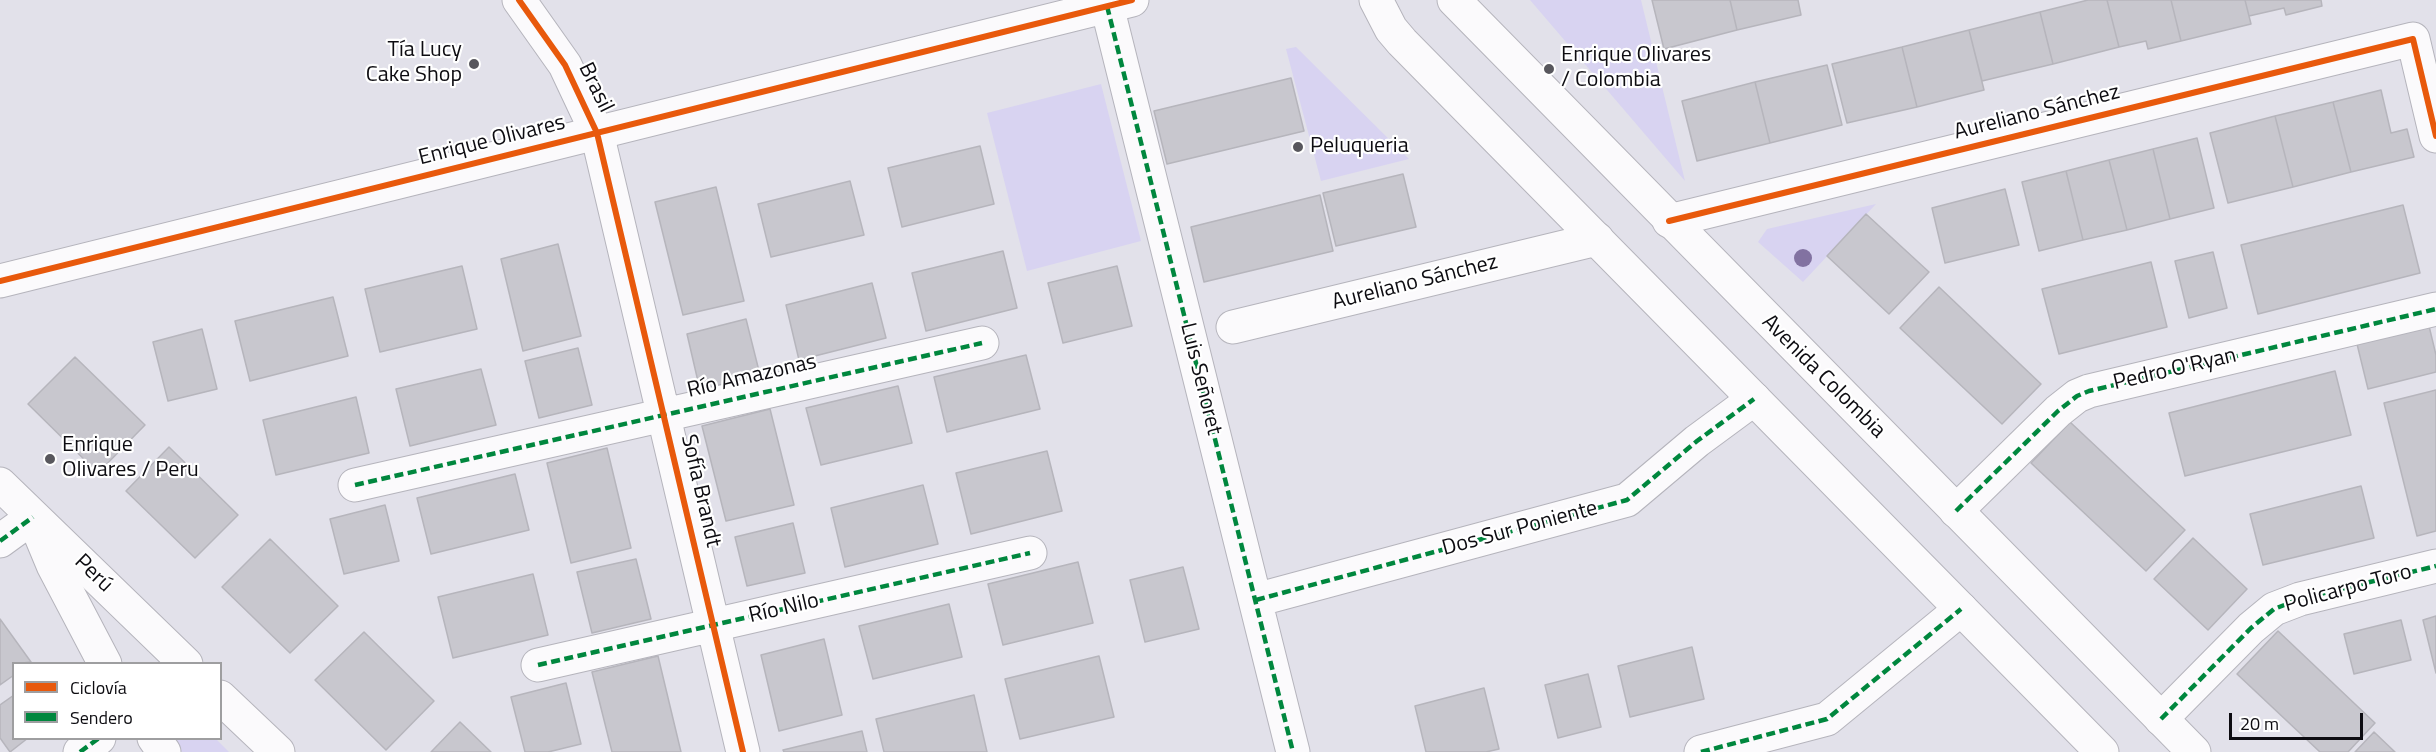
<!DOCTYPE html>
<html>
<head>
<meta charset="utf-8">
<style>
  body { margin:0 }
  #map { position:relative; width:2436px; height:752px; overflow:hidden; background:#e2e1ea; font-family:"Titillium Web",sans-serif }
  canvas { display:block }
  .legend { position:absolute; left:12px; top:662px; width:210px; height:78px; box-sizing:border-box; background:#fff; border:2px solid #9e9ea0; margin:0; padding:8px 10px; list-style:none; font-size:18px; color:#0d0c11 }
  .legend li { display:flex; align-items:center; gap:12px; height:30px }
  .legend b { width:30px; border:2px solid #9e9ea0 }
  .scale { position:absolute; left:2229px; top:713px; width:134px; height:27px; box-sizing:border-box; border:3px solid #0d0c11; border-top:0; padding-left:8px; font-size:18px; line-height:21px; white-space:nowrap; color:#0d0c11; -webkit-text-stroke:4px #fff; paint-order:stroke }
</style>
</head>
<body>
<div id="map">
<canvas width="2436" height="752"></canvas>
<ul class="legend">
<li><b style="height:8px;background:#e8590c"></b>Ciclovía</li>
<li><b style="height:8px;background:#00873e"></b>Sendero</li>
</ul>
<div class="scale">20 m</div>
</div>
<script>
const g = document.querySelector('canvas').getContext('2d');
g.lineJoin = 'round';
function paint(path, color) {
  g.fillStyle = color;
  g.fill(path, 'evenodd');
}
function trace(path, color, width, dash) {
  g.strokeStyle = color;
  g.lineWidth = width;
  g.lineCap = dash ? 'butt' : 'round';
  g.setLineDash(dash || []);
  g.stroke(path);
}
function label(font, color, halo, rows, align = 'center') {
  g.font = font + ' "Titillium Web",sans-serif';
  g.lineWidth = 4.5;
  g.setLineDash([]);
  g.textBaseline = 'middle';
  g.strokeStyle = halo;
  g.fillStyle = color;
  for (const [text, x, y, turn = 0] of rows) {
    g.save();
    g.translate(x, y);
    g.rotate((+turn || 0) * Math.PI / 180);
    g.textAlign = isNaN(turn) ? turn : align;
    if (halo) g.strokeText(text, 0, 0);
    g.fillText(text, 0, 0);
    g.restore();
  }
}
const green = new Path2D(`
  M1530,0H1641L1685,181Z
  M1296,47L1409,159L1321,181L1286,49Z
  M1101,84L1141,241L1027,271L987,113Z
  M1876,204L1803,282L1758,242L1767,229Z
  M173,739H216L229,752H182Z`);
const building = new Path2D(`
  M1652,0H1730L1737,30L1664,49Z
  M1730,0H1798L1801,15L1737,30Z
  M2088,0H2107L2119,47L2053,64L2040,12Z
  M2107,0H2171L2181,41L2148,49L2146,41L2119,47Z
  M2171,0H2245L2251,24L2181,41Z
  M2245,0H2321L2322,6L2286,15L2284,8L2249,16Z
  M2040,12L2053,64L1982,81L1969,30Z
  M1969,30L1984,90L1917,107L1902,47Z
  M1902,47L1917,107L1847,123L1832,64Z
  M1827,65L1842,125L1770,143L1755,82Z
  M1291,78L1304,131L1167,164L1154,111Z
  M1755,82L1770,143L1697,161L1682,101Z
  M2381,90L2391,133L2407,129L2414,157L2351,172L2333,102Z
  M2333,102L2351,172L2293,187L2275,116Z
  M2275,116L2293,187L2228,203L2210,133Z
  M2197,138L2214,208L2170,219L2153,149Z
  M980,146L994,204L902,227L888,168Z
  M2153,149L2170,219L2127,230L2109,160Z
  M2109,160L2127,230L2083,240L2066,171Z
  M2066,171L2083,240L2039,251L2022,182Z
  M1403,174L1416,227L1336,246L1323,193Z
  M850,181L864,235L771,257L758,204Z
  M716,187L744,301L683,315L655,202Z
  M2005,189L2019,245L1945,263L1932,208Z
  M1320,195L1333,251L1204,282L1191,227Z
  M2403,205L2420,273L2258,314L2241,245Z
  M1866,214L1929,272L1889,314L1827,256Z
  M558,244L581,336L523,351L501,259Z
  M1003,251L1017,308L926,331L912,273Z
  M2213,252L2227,308L2189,318L2175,261Z
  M2151,262L2167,327L2059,354L2042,289Z
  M462,266L477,329L380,352L365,289Z
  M1117,266L1132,326L1063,343L1048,283Z
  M872,283L886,338L799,360L786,305Z
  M1939,287L2041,384L2002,424L1900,328Z
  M333,297L348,356L250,381L235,321Z
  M746,319L760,375L700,390L687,334Z
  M2429,326L2436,355V372L2368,389L2357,344Z
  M202,329L217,389L168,401L153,342Z
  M578,348L592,405L539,418L525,361Z
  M1026,355L1040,409L947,432L934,377Z
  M75,357L145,425L98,473L28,404Z
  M481,369L496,425L410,446L396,389Z
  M2335,371L2351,435L2185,476L2169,413Z
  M898,386L912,443L821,465L806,408Z
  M2436,390V531L2417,536L2384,403Z
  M356,397L369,453L276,475L263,420Z
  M770,409L794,505L726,521L702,426Z
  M2070,422L2185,530L2146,571L2031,463Z
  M169,447L238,515L195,558L126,491Z
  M607,448L631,548L571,563L547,463Z
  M1047,451L1062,511L971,534L956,473Z
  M515,474L529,530L431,554L417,498Z
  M923,485L938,544L845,567L831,508Z
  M2361,486L2374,538L2263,565L2250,514Z
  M385,505L399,561L344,574L330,519Z
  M793,523L805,573L747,586L735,537Z
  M2193,538L2247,589L2208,630L2154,579Z
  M270,539L338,606L290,653L222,587Z
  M636,559L651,619L592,633L577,572Z
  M1078,562L1093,623L1003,645L988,584Z
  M1183,567L1199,629L1145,642L1130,580Z
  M533,574L548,635L453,658L438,597Z
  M949,604L962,657L873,679L859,626Z
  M2436,616V673L2423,620Z
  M0,619L31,662L14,664V675L0,685Z
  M2401,620L2411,660L2354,674L2344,634Z
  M2278,631L2375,723L2348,752H2320L2237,674Z
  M364,632L434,701L386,750L315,680Z
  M824,639L842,715L779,731L761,655Z
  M1692,647L1704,699L1630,717L1618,666Z
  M658,656L681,752H612L592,672Z
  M1099,656L1114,717L1020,739L1005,679Z
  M1588,674L1601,727L1558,738L1545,685Z
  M566,683L581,744L548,752H525L511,697Z
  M1484,688L1499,749L1486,752H1426L1415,706Z
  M14,695V738H28L10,752L0,738V705Z
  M974,695L987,752H884L876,719Z
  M460,722L491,752H431Z
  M862,731L867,752H784L783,750Z
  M2374,732L2395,752H2355Z`);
const minor = new Path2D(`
  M519,0L565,65L597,133L743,752
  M1107,6L1293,752
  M1669,221L2413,39L2436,136
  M1233,327L1597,239
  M355,485L982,343
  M1956,511L2058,411L2077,396L2089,391L2436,309
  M0,541L33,517L53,565L105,664
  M1256,600L1627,500L1697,441L1754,399
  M538,665L1030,553
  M2161,719L2251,628L2274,609L2300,599L2436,566
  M154,738L164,752
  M80,752L99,738
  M1701,752L1827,719L1961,609`);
const tertiary = new Path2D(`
  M0,484L186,664
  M220,697L278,752`);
const secondary = new Path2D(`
  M1376,0L1391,29L1402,42L2102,752
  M1454,0L2194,752
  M0,281L1132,0`);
const quiet = new Path2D(`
  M1107,6L1293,752
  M355,485L982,343
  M1956,511L2058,411L2077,396L2089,391L2436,309
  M0,541L33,517
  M1256,600L1627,500L1697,441L1754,399
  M538,665L1030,553
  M2161,719L2251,628L2274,609L2300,599L2436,566
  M80,752L99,738
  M1701,752L1827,719L1961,609`);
const cycleway = new Path2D(`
  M519,0L565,65L597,133L743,752
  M1669,221L2413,39L2436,136
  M0,281L1132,0`);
const trees = [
  [1803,258]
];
const markers = [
  [474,64,6,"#58575d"],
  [1549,69,6,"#58575d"],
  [1298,147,6,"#58575d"],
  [50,459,6,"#58575d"]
];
const poiNames = [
  ["Tía Lucy",462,51,"right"],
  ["Cake Shop",462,76,"right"],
  ["Enrique Olivares",1561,56],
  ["/ Colombia",1561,81],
  ["Peluqueria",1310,147],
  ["Enrique",62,446],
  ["Olivares / Peru",62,471]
];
const streetNames = [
  ["Brasil",595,88,64],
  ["Aureliano Sánchez",2037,113,-14],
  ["Enrique Olivares",492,141,-14],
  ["Aureliano Sánchez",1415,283,-14],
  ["Pedro O'Ryan",2175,370,-13],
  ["Río Amazonas",752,377,-13],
  ["Avenida Colombia",1823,377,45],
  ["Luis Señoret",1200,379,76],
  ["Sofía Brandt",700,491,77],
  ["Dos Sur Poniente",1520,529,-15],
  ["Perú",93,574,44],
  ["Policarpo Toro",2348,589,-15],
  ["Río Nilo",784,609,-13]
];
paint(green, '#d8d3f1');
paint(building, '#c8c7ce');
trace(building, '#b6b5bc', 1.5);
trace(minor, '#b5b4bc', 35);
trace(tertiary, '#b5b4bc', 35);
trace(secondary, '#b5b4bc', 35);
trace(minor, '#fbfafc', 33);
trace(tertiary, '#fbfafc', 33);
trace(secondary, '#fbfafc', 33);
trace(quiet, '#00873e', 4.5, [9, 4.5]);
trace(cycleway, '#e8590c', 6);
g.fillStyle = '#8272a1';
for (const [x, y] of trees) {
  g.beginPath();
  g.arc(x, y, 9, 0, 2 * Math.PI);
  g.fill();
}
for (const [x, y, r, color] of markers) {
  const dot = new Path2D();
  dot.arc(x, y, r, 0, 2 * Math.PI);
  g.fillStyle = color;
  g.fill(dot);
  trace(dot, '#fff', 2);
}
label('22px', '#0d0c11', '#fff', poiNames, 'left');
label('22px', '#0d0c11', '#fff', streetNames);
</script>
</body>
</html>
